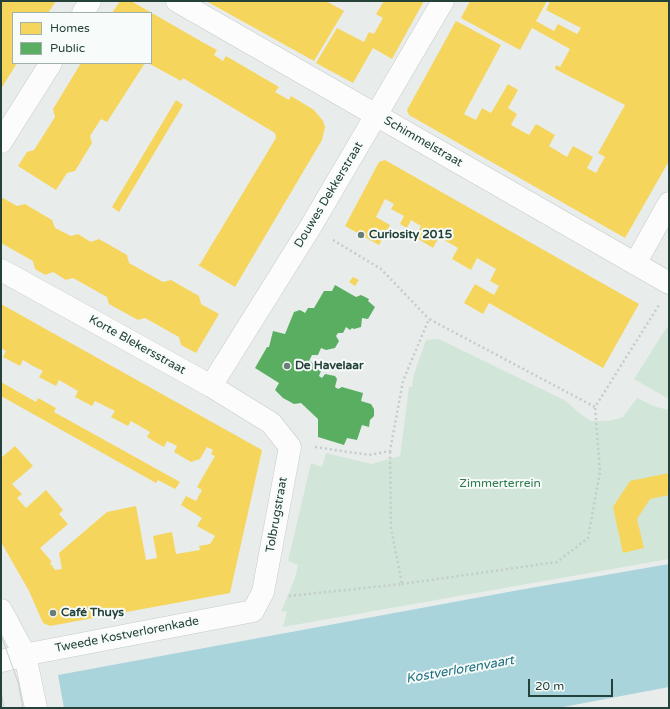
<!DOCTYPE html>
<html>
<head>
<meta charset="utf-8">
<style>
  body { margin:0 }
  #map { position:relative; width:670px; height:709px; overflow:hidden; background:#e8edeb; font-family:"Varela Round",sans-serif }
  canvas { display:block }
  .frame { position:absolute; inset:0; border:2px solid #24423a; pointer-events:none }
  .legend { position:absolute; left:12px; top:12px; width:140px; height:52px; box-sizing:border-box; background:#f7fbf9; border:1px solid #a3b1ad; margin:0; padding:5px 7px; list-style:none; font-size:12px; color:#24423a }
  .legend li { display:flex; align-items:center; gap:8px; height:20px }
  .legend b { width:20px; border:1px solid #a3b1ad }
  .scale { position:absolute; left:528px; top:679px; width:85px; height:18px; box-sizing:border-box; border:2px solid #24423a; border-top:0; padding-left:5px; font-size:12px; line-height:14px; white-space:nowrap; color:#24423a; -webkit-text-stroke:3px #f7fbf9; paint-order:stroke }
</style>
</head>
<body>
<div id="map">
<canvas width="670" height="709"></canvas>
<div class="frame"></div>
<ul class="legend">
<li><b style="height:11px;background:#f6d55c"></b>Homes</li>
<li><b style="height:11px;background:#5aae61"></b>Public</li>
</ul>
<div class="scale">20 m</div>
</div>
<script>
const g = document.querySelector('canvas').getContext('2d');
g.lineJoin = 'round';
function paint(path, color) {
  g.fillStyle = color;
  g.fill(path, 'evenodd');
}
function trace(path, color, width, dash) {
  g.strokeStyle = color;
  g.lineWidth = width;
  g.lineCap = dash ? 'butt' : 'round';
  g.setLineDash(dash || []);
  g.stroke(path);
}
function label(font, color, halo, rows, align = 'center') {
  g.font = font + ' "Varela Round",sans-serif';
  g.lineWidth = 4;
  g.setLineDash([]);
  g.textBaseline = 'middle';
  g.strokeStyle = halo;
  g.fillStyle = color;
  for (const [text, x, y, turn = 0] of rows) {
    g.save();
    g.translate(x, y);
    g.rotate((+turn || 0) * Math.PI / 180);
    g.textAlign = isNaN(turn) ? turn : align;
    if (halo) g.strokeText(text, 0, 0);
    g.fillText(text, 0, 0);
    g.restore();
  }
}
const green = new Path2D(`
  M667,327L669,328V399L634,379Z
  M439,339L566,401L579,413L591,421H609L623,417L637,398L656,407L669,410V559L283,627L287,611L281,612L295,578L298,565L288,561L311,463L322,467L326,453L371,464L400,456L409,387H412L414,374L426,340Z`);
const water = new Path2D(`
  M669,564V687L558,708H64L58,675L519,590Z`);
const homes = new Path2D(`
  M1,1H56L48,13H13V63H17L1,89Z
  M120,1H131L204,43L217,50L214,55L223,61L226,56L279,87L275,92L289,100L291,96L314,110L323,121L325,127L322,140L235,287L198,265L200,264L276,138L275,133L183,78L181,81L148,63H151V13H112Z
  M206,1H326L344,11L314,61Z
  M384,1H424L392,59L373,48L353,83L316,63L337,28L364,42L369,32L374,34L383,18L376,14Z
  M470,1H547L536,21L554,31L558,24L577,34L581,28L546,10L550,1H669V161L625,238L409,115L407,110L456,21L501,45L464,114L476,120L482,108L491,113L508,84L518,90L508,108L517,114L511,125L529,135L536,124L555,135L549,146L567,157L573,146L593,157L587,168L596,173L605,157L598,153L625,105L555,69L556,65L560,67L570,49L532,28L520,50L461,18Z
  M81,63H145L107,122L101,119L90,136L92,143L75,171L67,173L56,190L18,166L27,152L34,150L55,117L53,109Z
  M176,100L183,105L119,212L112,207Z
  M385,160L639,304L603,368L489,303L483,314L464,303L475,284L494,295L499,286L490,281L496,269L477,258L471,270L452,259L458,248L439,237L433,248L415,237L421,226L411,220L407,228L400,224L404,216L391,209L394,204L385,199L376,217L390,225L379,245L345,226L379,162Z
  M1,197L17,206L25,204L52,220L55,228L71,236L78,234L91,242L99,239L127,255L129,263L163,282L171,280L199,296L201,304L219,314L196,353L181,345L179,337L145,318L138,320L109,304L107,297L73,278L66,280L53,272L45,275L35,269L33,261L1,243Z
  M353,277L359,280L355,286L349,282Z
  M1,304L262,450L230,593L50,626L43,623L29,591L1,542V458L15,446L33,466L12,484L22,494L17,498L26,508L46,490L63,510L59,514L68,524L40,548L52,562L50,563L55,570L62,569L59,553L107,512L136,506L146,560L157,558L153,536L172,532L176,554L200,550L199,546L210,544L215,536L197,526L202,518L181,505L186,496L196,501L202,490L197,487L215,456L211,454L213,450L207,447L200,459L191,462L174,452L177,446L167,441L164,447L155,442L147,437L150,432L131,421L128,426L111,417L115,411L95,401L92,406L75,397L78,391L59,380L56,386L39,377L43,371L33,366L23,360L20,366L3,357L6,351L1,348Z
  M1,382L36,402L38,398L56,408L54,412L180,482L175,489L158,480L156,483L1,396Z
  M669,473V495L650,499L637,519L644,548L623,553L613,507L630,481Z`);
const public = new Path2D(`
  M335,285L356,297L361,295L369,299L368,301L375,307L368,319L362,318L361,327L354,329L352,328L350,330L346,327L343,333H338L336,336L339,341L335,348L326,350L321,348L318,355H312L309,361L315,364L316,363L321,371L319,376L322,378L325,374L335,376L337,379L335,387L338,389L342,387L363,393L361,401L371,404L374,409V416L370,420L369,427L362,425L357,440L347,438L344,445L318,437V419L301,403L294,404L283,398L275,390L279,383L255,368L267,347H269L273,331L285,334L294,312L300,310L305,313L308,308H314L324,291H332Z`);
const path = new Path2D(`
  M333,240L381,269L429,319
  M315,447L369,455L390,451L403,381L429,319L595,407L659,305
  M402,584L557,562L588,538L600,472L595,407
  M289,596L402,584L391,528L390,451`);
const minor = new Path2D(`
  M177,1L669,283
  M83,13L90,1
  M1,142L51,63
  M635,264L669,203
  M1,270L211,386L271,423L290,447L263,592L253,611L34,653L1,661
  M211,386L311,226L443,1
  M1,610L25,655L36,708`);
const tram = new Path2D(`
  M1,635L18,682L23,708
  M1,691L4,708`);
const markers = [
  [361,235,4,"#697e78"],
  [287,366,4,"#697e78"],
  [53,613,4,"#697e78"]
];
const streetNames = [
  ["Schimmelstraat",423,142,30],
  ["Douwes Dekkerstraat",329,195,-59],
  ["Korte Blekersstraat",137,345,29],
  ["Tolbrugstraat",277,515,-80],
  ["Tweede Kostverlorenkade",127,635,-11]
];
const poiNames = [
  ["Curiosity 2015",369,235],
  ["De Havelaar",295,366],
  ["Café Thuys",61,613]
];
const parkNames = [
  ["Zimmerterrein",500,484]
];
const waterNames = [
  ["Kostverlorenvaart",460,670,-10]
];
paint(green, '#d1e6d8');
paint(water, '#a9d4db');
paint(homes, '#f6d55c');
paint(public, '#5aae61');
trace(minor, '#c5cac8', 23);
trace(path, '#c3ccca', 2.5, [2, 3]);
trace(minor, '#fcfcfc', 22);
trace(tram, '#c9cdcc', 1);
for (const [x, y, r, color] of markers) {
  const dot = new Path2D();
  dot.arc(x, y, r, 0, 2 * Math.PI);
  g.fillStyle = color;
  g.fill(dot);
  trace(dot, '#f7fbf9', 1.5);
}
label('12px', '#24423a', '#f7fbf9', streetNames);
label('bold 12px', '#24423a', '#f7fbf9', poiNames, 'left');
label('12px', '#2d7a4b', '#f7fbf9', parkNames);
label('italic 13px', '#1c6f80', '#f7fbf9', waterNames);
</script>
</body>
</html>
